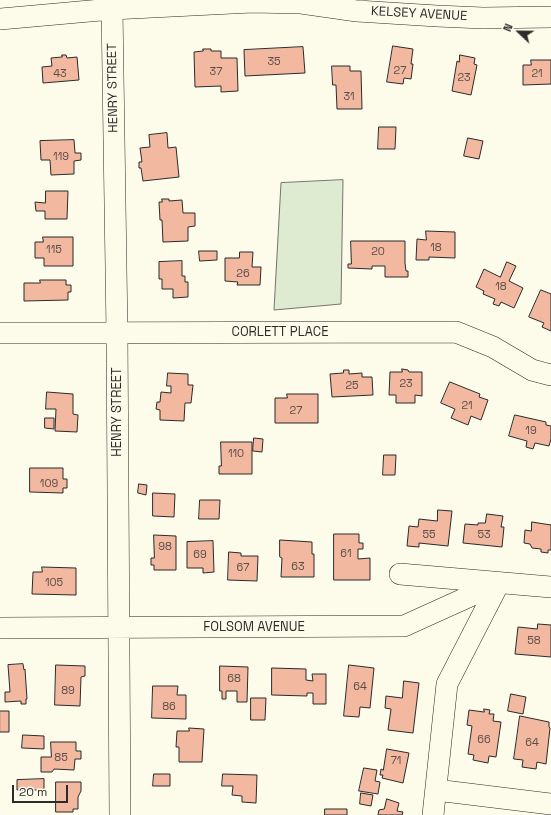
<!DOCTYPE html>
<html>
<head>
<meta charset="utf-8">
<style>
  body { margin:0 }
  #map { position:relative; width:551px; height:815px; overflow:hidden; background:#fdfbea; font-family:"Space Grotesk",sans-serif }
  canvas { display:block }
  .north { position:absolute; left:499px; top:12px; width:40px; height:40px; -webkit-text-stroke:3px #fdfbea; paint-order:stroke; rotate:292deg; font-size:11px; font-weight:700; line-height:16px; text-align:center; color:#2b2b2b }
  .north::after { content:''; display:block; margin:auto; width:14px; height:18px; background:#2b2b2b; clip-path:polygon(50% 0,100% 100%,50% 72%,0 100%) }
  .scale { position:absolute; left:12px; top:785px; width:56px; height:18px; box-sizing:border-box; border:2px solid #2b2b2b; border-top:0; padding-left:5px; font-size:12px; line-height:14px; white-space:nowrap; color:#2b2b2b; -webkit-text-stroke:3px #fdfbea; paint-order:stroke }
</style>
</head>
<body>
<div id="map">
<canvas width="551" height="815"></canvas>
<div class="north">N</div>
<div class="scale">20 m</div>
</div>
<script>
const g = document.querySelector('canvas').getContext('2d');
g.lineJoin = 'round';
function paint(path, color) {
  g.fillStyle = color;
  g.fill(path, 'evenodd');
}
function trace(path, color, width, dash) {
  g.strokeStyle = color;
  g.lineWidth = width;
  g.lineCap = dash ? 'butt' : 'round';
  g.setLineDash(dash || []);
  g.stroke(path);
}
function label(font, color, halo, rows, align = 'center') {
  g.font = font + ' "Space Grotesk",sans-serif';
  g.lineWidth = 3;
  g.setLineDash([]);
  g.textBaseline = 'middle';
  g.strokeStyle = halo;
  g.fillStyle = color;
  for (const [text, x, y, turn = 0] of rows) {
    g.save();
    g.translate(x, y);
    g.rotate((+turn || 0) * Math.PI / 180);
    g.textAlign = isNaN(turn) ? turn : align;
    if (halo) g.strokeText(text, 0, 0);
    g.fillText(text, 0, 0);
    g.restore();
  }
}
const green = new Path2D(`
  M343,180L341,304L274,310L281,183Z`);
const building = new Path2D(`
  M393,46L413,49L411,64H413L411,79L404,78L403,84L387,82Z
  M303,47L305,73L245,76L244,50Z
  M203,49H211V51H221V58H237L238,91L221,92V86L195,87L194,52L203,51Z
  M62,55H66L67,58L77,57L79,80L43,83L42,67L52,66L51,58L62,57Z
  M460,55L475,58L474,64L477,65L471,95L452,91L457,61L459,62Z
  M531,60H551V84L523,85V65H531Z
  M332,66H350V71H361L362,109H337L336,85H333Z
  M379,127H396L395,149H378Z
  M167,133L168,148L176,147L179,177L143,181L141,168H139V162H142L140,148L150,147L149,135Z
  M468,138L483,141L479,159L464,156Z
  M74,140L75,153H81V160L74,161V174L51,175L50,160H41L40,141Z
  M46,191H68L67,219H45V211H36L35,202L45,203Z
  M162,199H169V201L182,200L183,213H195V226L188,227V241L163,242L162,220H160L159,202H162Z
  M426,231L455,232V258L429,257V260H416L417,239L426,240Z
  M43,237H73V266H44V258H35V242H43Z
  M351,241H405V263L406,271H408V277H385V266H372V269L348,268V264H351Z
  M199,251H217V260L200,261Z
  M240,252H253L252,267H261L260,285H237L238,282L225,281V258H239Z
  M182,261V276H185V282H188V297L173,298V289H162V279H159V262Z
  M507,262L516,266L509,281L523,288L514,308L501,302L499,306L493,304L495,299L483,294L484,291L476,287L484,269L500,277Z
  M40,280H66V285H71V292H68V300L24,301V283H40Z
  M541,290L551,294V331L542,327L544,323L529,317Z
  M402,369L408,370L409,372H422V396L415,395V403H396V395H389L390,372H402Z
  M344,370H349V374L362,373V377H372L373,395L332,397L330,374L343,373Z
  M168,373L188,374V385H193L191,403H185L184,421L160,420V410L156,409L157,402H160L161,392L171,393V386H167Z
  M450,382L480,394L479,397L488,400L481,420L471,416L468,425L451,418L455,409L441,403Z
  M47,392L73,394V414L78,415L77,432L55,431L56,409H46Z
  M287,394H318V423H275V398H287Z
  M515,415L546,422V425L551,426V439L549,446L535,443L533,449L526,447L527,441L509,436Z
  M45,418H54V429L45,428Z
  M254,438L263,439L262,452L253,451Z
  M221,442H252V474H219V466H221Z
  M384,455H396L395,475H383Z
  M30,468H63V479H67V488H63V493L30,492Z
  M139,484L147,485L146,495L138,493Z
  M153,493L175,494L174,517L153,516Z
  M200,500H220L219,519H199Z
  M438,510L452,511L448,546L419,543V547L407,546L409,526L418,527L419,519L437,521Z
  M487,514L503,516L501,527H504L502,547L463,543L465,524L478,525V523H485Z
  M532,522L551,525V550H548V553L541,552V549L532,548L530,544L524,543L525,530L531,531Z
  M334,534H359V543H363V549H358V559L370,558V580H334Z
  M154,535L176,536V570H154V565H151V558H154Z
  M280,540L312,542V554H314V577H281L282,558L280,557Z
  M213,541L214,572L203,573V568H187V542Z
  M229,552L241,553V556H258L257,581L228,580Z
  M42,567L76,568V595L32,594L33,572H42Z
  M538,624L551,625V657L515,654L518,627L537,629Z
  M23,664L24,670L25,669L27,699H26V704H21V701L5,702V692H10L8,665Z
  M56,665L85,666V676L81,677L80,706L55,705Z
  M349,665L374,668L370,708L360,707L359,717L344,716Z
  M220,666L248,667L247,702H237V691H226V699H222V691H220Z
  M272,668L306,669V680L313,681L312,674H326V704H313V693H307V696L272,695Z
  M404,681L419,683L413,733L388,730L391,709L385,708L386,696L402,698Z
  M153,686H178L177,695H186V719L152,718Z
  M511,694L526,697L523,714L508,711Z
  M251,698H266L265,720H251Z
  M484,709L490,710L489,714H494L493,721L501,722L496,757L489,756L488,763L473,760L474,755L468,754L472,726L467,725L469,710L484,712Z
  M0,711H9V732H0Z
  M520,716L549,722V727L550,728L546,764L537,762L536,769L522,767L523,760L514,759Z
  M189,728L204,729L202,762H179V747H176L177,731H189Z
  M23,735L44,736V749L22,748Z
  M51,742H76V751H81V759H75L74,770L54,769L52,772H41V757H51Z
  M387,749L409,753L403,783L382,778L383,775H380L381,769L383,770Z
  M364,768L377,770L375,781L380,782L378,794L359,791Z
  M154,774H170V786H153Z
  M223,774L257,775L256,803L242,802V796L232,795L233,786H222Z
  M44,779V790H17V780Z
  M56,782H81V791L78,797V809H73V812H56Z
  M361,793L373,795L371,806L360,804Z
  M387,799L399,803L397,811L403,812L402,815H378L379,810L384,809Z
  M325,809H347V815H325Z`);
const minor = new Path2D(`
  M112,9L117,332L120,815
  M0,19L112,9L252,2L301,3L357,11L437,16L483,18L551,17
  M0,333L456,332L493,347L532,370L551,375
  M400,574L551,587
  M0,628L404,626L499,583
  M436,790L551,804
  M433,815L447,684L499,583`);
const numberNames = [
  ["35",274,62],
  ["27",400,71],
  ["37",216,72],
  ["43",60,74],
  ["21",537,74],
  ["23",464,78],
  ["31",349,97],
  ["119",61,157],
  ["18",436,248],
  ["115",54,250],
  ["20",378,252],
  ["26",243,274],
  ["18",501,287],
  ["23",406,384],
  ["25",352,386],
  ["21",467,406],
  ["27",296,411],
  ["19",531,431],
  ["110",236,454],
  ["109",49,484],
  ["55",429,535],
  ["53",484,535],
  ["98",165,547],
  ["61",346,554],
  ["69",200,555],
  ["63",298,567],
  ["67",243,568],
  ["105",54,583],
  ["58",534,641],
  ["68",234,679],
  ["64",360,687],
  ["89",68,691],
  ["86",169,707],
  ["66",484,740],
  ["64",532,743],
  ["85",61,758],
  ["71",396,761]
];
const streetNames = [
  ["KELSEY AVENUE",419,14,3],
  ["HENRY STREET",113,88,-91],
  ["CORLETT PLACE",280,332],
  ["HENRY STREET",117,412,-90],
  ["FOLSOM AVENUE",254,627]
];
paint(green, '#deebd1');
trace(green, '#74746e', 1);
paint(building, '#f2b8a0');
trace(building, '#2b2b2b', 1);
trace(minor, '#2b2b2b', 22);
trace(minor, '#fdfbea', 21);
label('11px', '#5d4e48', null, numberNames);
label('13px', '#2b2b2b', '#fdfbea', streetNames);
</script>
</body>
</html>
